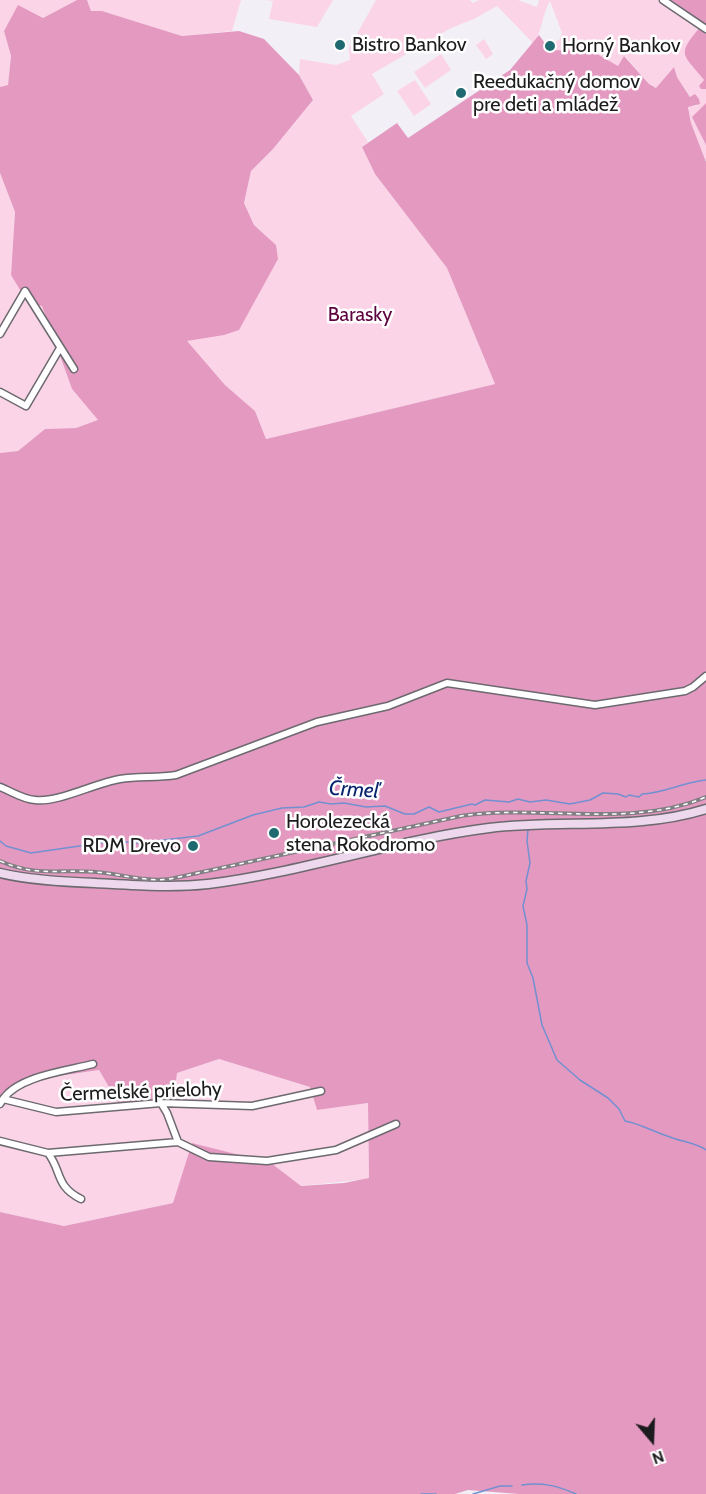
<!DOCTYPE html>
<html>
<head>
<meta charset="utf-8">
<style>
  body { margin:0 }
  #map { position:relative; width:706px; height:1494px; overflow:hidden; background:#f2eff6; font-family:Cabin,sans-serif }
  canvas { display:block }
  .north { position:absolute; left:622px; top:1410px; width:60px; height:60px; -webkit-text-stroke:4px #fff; paint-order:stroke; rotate:161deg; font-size:16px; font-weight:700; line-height:24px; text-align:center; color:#1c1b1d }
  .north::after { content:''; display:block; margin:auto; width:21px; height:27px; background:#1c1b1d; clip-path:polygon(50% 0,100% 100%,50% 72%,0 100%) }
</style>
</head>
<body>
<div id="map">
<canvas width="706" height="1494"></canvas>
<div class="north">N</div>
</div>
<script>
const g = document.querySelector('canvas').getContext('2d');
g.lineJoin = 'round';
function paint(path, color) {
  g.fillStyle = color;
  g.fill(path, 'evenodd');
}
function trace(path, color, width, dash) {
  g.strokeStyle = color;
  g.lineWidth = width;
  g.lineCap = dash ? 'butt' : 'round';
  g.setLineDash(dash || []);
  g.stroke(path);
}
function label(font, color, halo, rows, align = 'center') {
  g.font = font + ' Cabin,sans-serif';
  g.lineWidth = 5;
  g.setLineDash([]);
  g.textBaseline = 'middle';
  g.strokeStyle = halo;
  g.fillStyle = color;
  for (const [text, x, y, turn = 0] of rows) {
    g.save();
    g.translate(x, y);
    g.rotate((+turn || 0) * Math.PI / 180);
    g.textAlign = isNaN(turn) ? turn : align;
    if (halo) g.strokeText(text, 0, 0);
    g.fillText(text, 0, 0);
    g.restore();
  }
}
const green = new Path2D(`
  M0,0H77L43,18L18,6L4,31L11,56L8,85L0,87Z
  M87,0H241L232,31L182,36L102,11H91Z
  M267,0H333L317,27L269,19L273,1Z
  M376,0H470L473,3L479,0H518L537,7L539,0H663L702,26C677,55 682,52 704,80L701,89H706V103L693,117L706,145V162L691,123L688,106H697L677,77L674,67L657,88L649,84L625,56L618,66L585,48L582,51L553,50V43L559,40L562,33L550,1C542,15 542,31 534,44L497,6L474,19L451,28L372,74L384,94L351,116L368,142L362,147L375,174L447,268L495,384L266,439L255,411L225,385L186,341L223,334L276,245L254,225L244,203L251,171L273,149L313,100L299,75L300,59L336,65L350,60L349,48Z
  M484,39L493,54L486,59L476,45Z
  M441,54L451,70L425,88L414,72Z
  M415,80L431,104L414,116L397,91Z
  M0,173L15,212L11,275L42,305L72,389L99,421L76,428L45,429L18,451L0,453Z
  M219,1059L310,1087L317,1110L368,1103L369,1179L300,1186L271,1163L173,1203L64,1226L0,1212V1104L3,1095L38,1079L99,1070L120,1106L174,1098L177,1073Z`);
const forest = new Path2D(`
  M77,0H87L91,11H102L182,36L239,31L264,39L299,75L313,100L273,149L251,171L244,203L254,225L276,245L278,259L239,330L224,335L187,341L225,385L255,411L266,439L495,384L447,268L375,174L362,147L397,123L408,138L510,70L539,35L544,42L553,43L554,50L582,51L585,47L618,66L624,56L649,84L656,88L674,67L677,77L690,97L695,94L699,99L700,104L688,107L691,123L706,162V1494H519L468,1490L455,1494H0V1212L64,1226L173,1203L192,1143L271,1163L301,1186L344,1183L369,1178L368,1103L317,1110L310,1087L219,1059L177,1073L174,1098L157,1107L120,1106L99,1070L38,1079L4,1095L0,1104V453L18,451L45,429L76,428L98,420L72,389L42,306L28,303L11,275L15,212L0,173V87L8,85L11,56L4,31L18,5L43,18Z
  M663,0H706V89H701L699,86L704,80C681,52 677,55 701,26Z
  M706,103V145L692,117Z`);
const stream = new Path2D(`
  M528,829L527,841L530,863L526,881L527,889L523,906L527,925V963L533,978L542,1025L557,1060L580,1080L608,1098L619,1109L625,1121C641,1124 654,1132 670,1137C682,1142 695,1142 706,1150
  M0,841L6,846L31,853L114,841L138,843L198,836L253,815L282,808L304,807L319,802L331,804L344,803L366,807L385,806L405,814H414L429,807L439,812L472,804L475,805L485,800L509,802L518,799L530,802L546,800L570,804L590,800L603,793L618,794L626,797L629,795L639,797L642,794C664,793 684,782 706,780
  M522,1485C543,1482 558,1486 576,1494
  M421,1494H436
  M473,1494L500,1486H512`);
const street = new Path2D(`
  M663,0L706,29
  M0,334L25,291L74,369
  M0,392L26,406L60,348
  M0,787C11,791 22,799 35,800C58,803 95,783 120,779C138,776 157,778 176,775L317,722L388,706L447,683L595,705L685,691L693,687L706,676
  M3,1099C19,1076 66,1071 93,1064
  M161,1103L167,1113L178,1142
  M0,1104L3,1099L56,1112L161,1103L252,1106L321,1091
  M0,1141L48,1153C62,1171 55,1186 81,1199
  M48,1153L178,1142L209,1157L267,1161L336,1150L396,1124`);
const secondary = new Path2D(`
  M0,873C31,880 63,882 95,883C133,885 171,888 208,884C303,872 395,840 489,828C561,819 636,831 706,809`);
const rail = new Path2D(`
  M0,861C37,877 58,869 96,872C121,874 145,882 170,879L461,816C541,804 629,829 706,797`);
const markers = [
  [340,45,6,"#1e6a70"],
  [550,46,6,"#1e6a70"],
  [461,93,6,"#1e6a70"],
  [274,833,6,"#1e6a70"],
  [193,846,6,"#1e6a70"]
];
const poiNames = [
  ["Bistro Bankov",352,45],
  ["Horný Bankov",562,46],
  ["Reedukačný domov",473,82],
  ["pre deti a mládež",473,105],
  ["Horolezecká",286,822],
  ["stena Rokodromo",286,845],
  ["RDM Drevo",181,846,"right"]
];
const parkNames = [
  ["Barasky",360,315]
];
const streetNames = [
  ["Čermeľské prielohy",141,1092,-2]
];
const waterNames = [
  ["Črmeľ",354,790,4]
];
paint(green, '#fbd5e7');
paint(forest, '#e499c1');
trace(stream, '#7290d0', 1.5);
trace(street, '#6c696f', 9);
trace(secondary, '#6c696f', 11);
trace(street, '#fff', 6);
trace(secondary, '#edd8ed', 8);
trace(rail, '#828084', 4);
trace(rail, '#fff', 1.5, [4.5]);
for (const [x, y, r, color] of markers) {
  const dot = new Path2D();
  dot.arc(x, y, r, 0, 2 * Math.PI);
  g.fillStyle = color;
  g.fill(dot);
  trace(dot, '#fff', 2);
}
label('20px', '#1c1b1d', '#fff', poiNames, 'left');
label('20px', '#5d023f', '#fff', parkNames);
label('20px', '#1c1b1d', '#fff', streetNames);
label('italic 21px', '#09246e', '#fff', waterNames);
</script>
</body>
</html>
